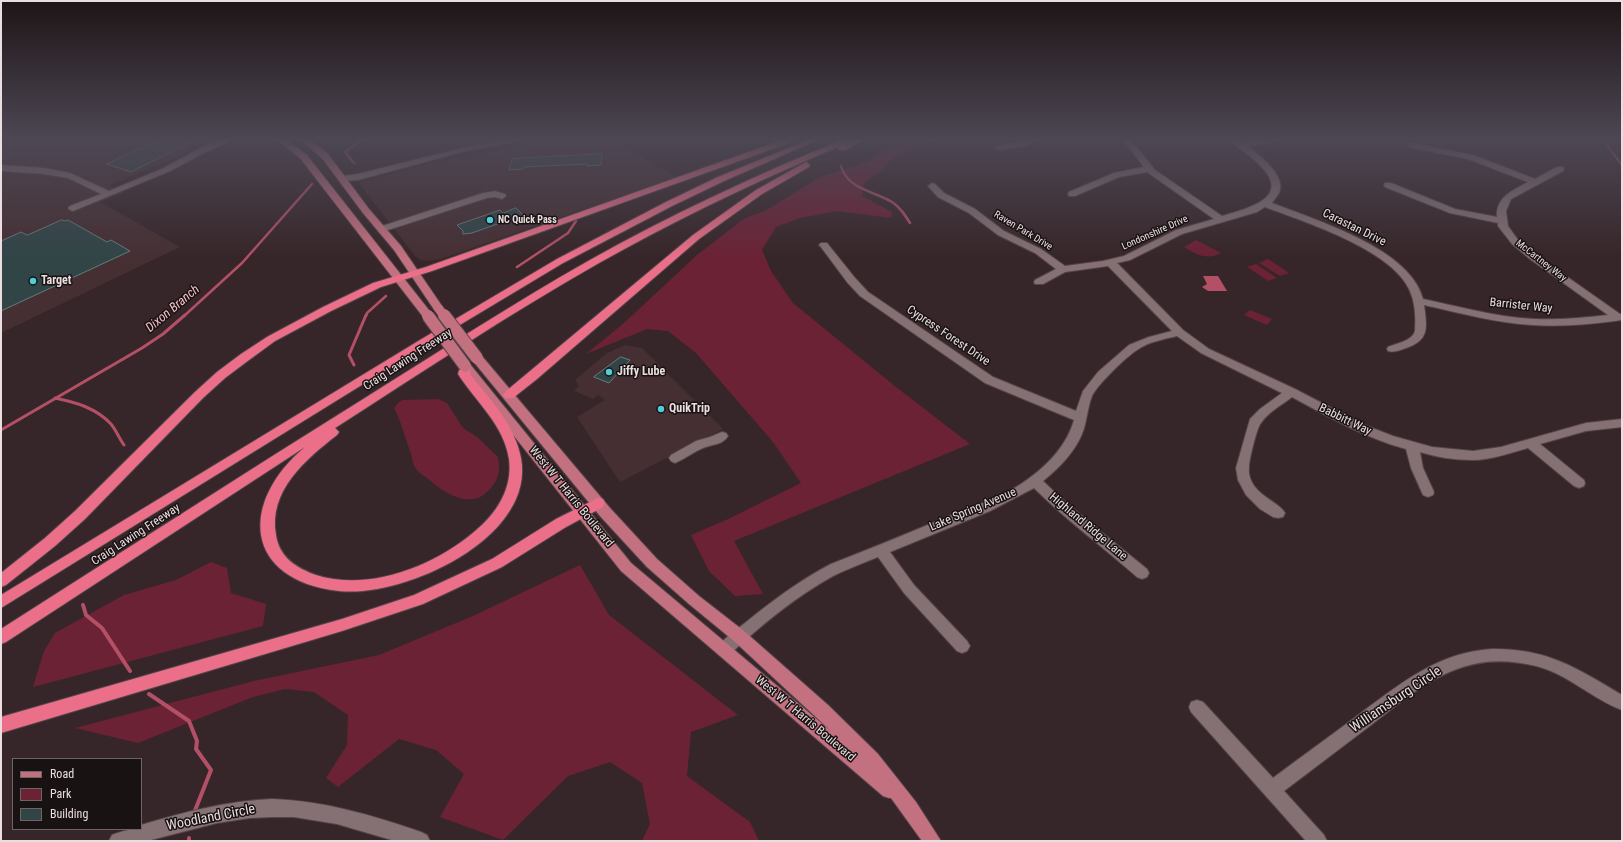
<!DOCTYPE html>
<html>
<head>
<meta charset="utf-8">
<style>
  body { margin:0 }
  #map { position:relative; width:1623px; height:842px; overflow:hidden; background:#372629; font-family:"Roboto Condensed",sans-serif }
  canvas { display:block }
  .frame { position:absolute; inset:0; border:2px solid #eadee0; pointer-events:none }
  .legend { position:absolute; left:12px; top:758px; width:130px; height:72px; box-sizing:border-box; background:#191213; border:1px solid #6d6465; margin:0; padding:5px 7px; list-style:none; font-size:12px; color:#eadee0 }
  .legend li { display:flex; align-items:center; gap:8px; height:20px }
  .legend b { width:20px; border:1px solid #6d6465 }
</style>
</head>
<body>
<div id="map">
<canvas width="1623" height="842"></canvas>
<div class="frame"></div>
<ul class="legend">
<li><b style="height:5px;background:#c37081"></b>Road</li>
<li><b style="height:11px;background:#6b2235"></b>Park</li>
<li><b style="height:11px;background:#314547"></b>Building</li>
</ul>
</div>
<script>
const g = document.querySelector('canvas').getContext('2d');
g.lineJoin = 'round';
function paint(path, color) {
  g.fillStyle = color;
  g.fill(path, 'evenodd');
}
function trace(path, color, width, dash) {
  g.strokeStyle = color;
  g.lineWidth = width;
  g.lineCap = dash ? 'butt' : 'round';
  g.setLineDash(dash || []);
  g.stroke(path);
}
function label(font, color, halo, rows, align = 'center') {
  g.font = font + ' "Roboto Condensed",sans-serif';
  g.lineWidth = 3;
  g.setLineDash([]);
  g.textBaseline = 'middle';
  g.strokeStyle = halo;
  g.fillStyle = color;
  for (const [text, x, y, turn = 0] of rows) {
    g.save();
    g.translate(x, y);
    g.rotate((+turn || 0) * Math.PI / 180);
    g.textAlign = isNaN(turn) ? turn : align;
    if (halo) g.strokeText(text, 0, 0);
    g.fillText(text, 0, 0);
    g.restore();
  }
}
const built = new Path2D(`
  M1,140H205L178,157L110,185L123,193L100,202L180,247L1,333Z
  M548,140H619L659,168L662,167L676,177L441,259L428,261L421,260L415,256L358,182L433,163Z
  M625,345L642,348L723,429L620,482L577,417L605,400L598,395L593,399L574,391L579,386L575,380L607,353Z`);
const green = new Path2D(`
  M908,140H937L893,158L884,169L864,183L862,196L892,212L891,218L837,211L800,218L776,227L762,250L771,271L793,303L896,387L970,444L734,541L763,594L735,596L709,571L691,535L726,520L801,483L773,442L696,353L668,331L647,329L586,354L624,323L697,255L745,218L765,211L822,176L860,165L885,150Z
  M1196,240L1221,253C1207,261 1196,254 1184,247Z
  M1268,259L1289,273L1280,276L1259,263Z
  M1256,264L1277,278L1268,281L1247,267Z
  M1250,310L1272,319L1267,325L1244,315Z
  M438,399L447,403L463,428L477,437L498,457C501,472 498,482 487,492C468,510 442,491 427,478C423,475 416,471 414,465C412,461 412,455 410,451C405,437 401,421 394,408L399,402L403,400Z
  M211,562L227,568L231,593L266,604L263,626L33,687L44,651L55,633L124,595L176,580Z
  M580,565L609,615L738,715L691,732L687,776L750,822L759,841H642L650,824L642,783L610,762L568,776L503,840L440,817L464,774L436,750L399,739L338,787L326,778L347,745L348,715L314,692L285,689L253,697L138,743L75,728L254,681L379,655L473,616Z`);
const water = new Path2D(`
  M1203,276H1218L1227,291H1208L1202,287L1207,284Z`);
const streamFar2 = new Path2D(`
  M1603,140L1622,165
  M354,163L345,152L362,140
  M841,166C847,189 874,191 892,202C900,207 905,215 910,223
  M517,267L568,233L576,221
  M184,316L242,263L312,184
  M366,316L367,313L386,296`);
const streamFar1 = new Path2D(`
  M354,365L349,355L366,315
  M55,398C75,402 96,408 111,424C116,430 119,438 124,445
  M1,430L142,348L163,334L185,315`);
const stream = new Path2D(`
  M83,605L86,615L102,628L130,671
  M149,694L189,721L197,741L196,749L211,770L194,813
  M189,838V841`);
const building = new Path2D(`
  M159,140H195L131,172L107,164Z
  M602,154L601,165L587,166V164L524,167L523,169L509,170V169L512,159Z
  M516,208L523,215L472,233L463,234V231L457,225L500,210L503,213Z
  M62,220L65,221L68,220L107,242L111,240L130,251L1,311V241L21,232L27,235Z
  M621,357L630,360L609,383L594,377Z`);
const minor = new Path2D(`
  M215,140H224L206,152L170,171L73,211L70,210L68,208L70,206L101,194L68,178L44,174L1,171V165L44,168L70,173L109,191L164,168Z
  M504,140H520L516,142L466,151L358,180L345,181L341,178L342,176L358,174L466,147Z
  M1027,140H1038L1025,146L999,150L995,148L996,146Z
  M1123,140H1131L1155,170L1222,216C1258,206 1296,194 1251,157C1245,152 1235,147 1230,140H1239L1242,142L1261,140H1280L1276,142L1248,146C1259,155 1287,176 1279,193C1277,196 1274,200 1272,203C1315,220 1410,248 1423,299C1460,307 1497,317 1534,319C1559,320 1583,318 1608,315L1530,259L1512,244L1498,226V223L1450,213L1385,187L1384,185L1385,183H1391L1455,209L1497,217C1495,197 1514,190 1528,182L1468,159L1408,147V143H1411L1473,155L1535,179L1557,167H1563L1564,169L1563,171L1511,199L1506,211L1508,226L1518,240L1536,255L1620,314H1622V320C1593,324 1562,327 1533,325C1496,323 1460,313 1424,305C1427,327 1430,340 1406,348C1400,350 1394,353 1388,351L1387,349L1388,347C1398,343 1412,341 1415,331C1416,317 1415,301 1409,289C1390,249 1305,222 1265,207L1257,212L1182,234L1130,260L1117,263L1183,330L1209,349L1295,389L1362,424L1393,436L1432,447L1473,451L1501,447L1586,423L1622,419V427L1586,431L1540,444L1584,480L1585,483L1584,486L1579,488L1574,486L1528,448C1510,453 1491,460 1472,460C1455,460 1436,457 1420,452L1423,468L1434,492L1433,495L1428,497L1423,495L1411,468L1406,449C1365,438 1329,417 1292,397C1282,405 1268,412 1261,423C1257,427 1249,460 1249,467C1248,474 1251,482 1255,487C1262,497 1280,504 1285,513L1283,517L1278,518L1273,517L1260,509L1246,495L1238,480L1236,468L1250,419L1260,409L1282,393L1201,353L1177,336C1164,339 1148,342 1137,350C1126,357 1097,385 1092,396C1087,409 1087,422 1082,434C1074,453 1059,468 1043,481C1075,513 1112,540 1147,569L1149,573L1147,577L1142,579L1137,577C1103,547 1066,520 1034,488L990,511L890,552L914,585L967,641L970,646L967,651L962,653L957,651L904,593L878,557C863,563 847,569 833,576C795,597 760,626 729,655L724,657L719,655L716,650C722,639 736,630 745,623C772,601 800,580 831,564C872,548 911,532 952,515C973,507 1003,496 1021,484C1045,468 1066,448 1074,420L985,383L860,296L847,282L821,247L819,245L821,243H827L855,278L868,292L993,377L1076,411L1083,391L1098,372L1129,345L1149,337L1172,331L1108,266L1065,272L1043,284H1035L1034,282L1035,280L1056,269L1035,253L998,235L969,213L938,197L928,186L932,183L935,184L944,193L975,209L1004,231L1041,249L1065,266L1103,261L1124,256L1176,230L1214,219L1147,172L1119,177L1075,196H1069L1068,194L1069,192L1114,173L1144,167Z
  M495,191L505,194L506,196L502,199L495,197L487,198L385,231L382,232L377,229L379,227L483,193Z
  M722,432L726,433L728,436C723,445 712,444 703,448C693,452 685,459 675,463L671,461L669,458L671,455L696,441L710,437Z
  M1492,649C1546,648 1577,668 1622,695V710C1592,699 1568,674 1536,666C1464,648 1424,684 1371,725C1342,747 1313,769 1284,791L1324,835L1327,841H1306L1191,712L1189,707L1191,702L1197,700L1203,702L1273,778C1302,756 1332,735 1361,713C1401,683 1439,652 1492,649Z
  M272,799C324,801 372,815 421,832L427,835L430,841H395L337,824L294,817H272L250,818L217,823L147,841H109L112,835C122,831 130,829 141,829V825C184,812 227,801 272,799Z`);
const major = new Path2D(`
  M221,140H232L209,151H203L202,149Z
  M277,140H286L306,154L432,314L433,316L432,318H424L300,158Z
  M301,140H310L328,154L369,209L401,246L444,309L443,311H435L394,250L363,213L322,158Z
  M477,354L481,355L610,508L657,559L699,596L744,631L828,705L878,754L916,802L941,841H922L891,798H889L883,796L621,571L461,369L459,366L461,363H469L631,563L832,732L734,641L689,604L647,567L600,516L473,361L471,358L473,355Z`);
const highway = new Path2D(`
  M782,140H793L792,142L432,271L381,287L331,311L275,341L249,360L225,378L203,398L85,519L55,546L6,585L1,587V573L45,538L75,511L195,392L217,372L241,354L267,337L323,307L373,283L426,267Z
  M808,140H818L724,181L672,206L563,263L428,344L1,608V595L420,340L557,259L666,202L718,177Z
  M842,140H864L845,150H839L838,147L819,155C744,187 670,223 599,263C509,314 422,372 335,428L339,432L337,435C306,459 268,491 276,535C279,557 296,568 316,575C369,592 434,566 474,532C496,514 513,489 509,459C504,425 476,402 458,374L461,363H469L471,366L470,374C490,399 515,425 521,458C536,538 404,598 339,591C243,580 239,502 305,447L6,642L1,644V629C122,552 243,474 365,398C440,351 514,303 590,260C672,214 756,175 842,140Z
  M806,162L810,165L809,167L762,194L699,239L537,379L513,398H505L503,395L505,392L693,235L756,190Z
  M598,498L603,499L605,503L603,507L566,527L502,567L423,604L342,631L1,733V717L342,619L414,595L492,559L556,519Z`);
const majorBridgeFar1 = new Path2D(`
  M439,309L444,316`);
const majorBridge = new Path2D(`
  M444,315L477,358
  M428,316L465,366`);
const markers = [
  [490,220,4,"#52ccd5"],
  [33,281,4,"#52ccd5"],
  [609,372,4,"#52ccd5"],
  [661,409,4,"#52ccd5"]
];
const farPoinames = [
  ["NC Quick Pass",498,220]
];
const farStreetnames = [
  ["Raven Park Drive",1023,231,31],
  ["Londonshire Drive",1155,233,-24],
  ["McCartney Way",1541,261,38]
];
const streetNames = [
  ["Carastan Drive",1354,228,26],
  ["Barrister Way",1521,306,6],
  ["Cypress Forest Drive",948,336,34],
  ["Craig Lawing Freeway",408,360,-33],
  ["Babbitt Way",1345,420,26],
  ["West W T Harris Boulevard",571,497,51],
  ["Lake Spring Avenue",973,510,-23],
  ["Highland Ridge Lane",1088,527,40],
  ["Craig Lawing Freeway",136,535,-33],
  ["West W T Harris Boulevard",805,719,40]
];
const poiNames = [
  ["Target",41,281],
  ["Jiffy Lube",617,372],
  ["QuikTrip",669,409]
];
const waterNames = [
  ["Dixon Branch",173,309,-40]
];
const nearStreetnames = [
  ["Williamsburg Circle",1396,700,-34],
  ["Woodland Circle",211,818,-11]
];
paint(built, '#452f33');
paint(green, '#6b2235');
paint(water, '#b35066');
trace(streamFar2, '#b35066', 2.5);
trace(streamFar1, '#b35066', 3);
trace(stream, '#b35066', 4);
paint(building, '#314547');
trace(building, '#657b7c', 1);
trace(minor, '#534548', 2);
trace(major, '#534548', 2);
trace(highway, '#534548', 2);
paint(minor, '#857174');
paint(major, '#c37081');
paint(highway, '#ec6f8a');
trace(majorBridgeFar1, '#534548', 10, []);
trace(majorBridge, '#534548', 14, []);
trace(majorBridgeFar1, '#c37081', 9);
trace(majorBridge, '#c37081', 12);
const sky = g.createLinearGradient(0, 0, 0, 258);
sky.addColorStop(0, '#1e1517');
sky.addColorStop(0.54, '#4d4754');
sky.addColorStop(1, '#4d475400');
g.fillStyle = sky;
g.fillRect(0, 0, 1623, 258);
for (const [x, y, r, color] of markers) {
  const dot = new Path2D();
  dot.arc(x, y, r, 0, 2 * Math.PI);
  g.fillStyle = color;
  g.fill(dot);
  trace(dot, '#191213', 1.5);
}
label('bold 10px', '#eadee0', '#191213', farPoinames, 'left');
label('10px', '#eadee0', '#191213', farStreetnames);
label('12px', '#eadee0', '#191213', streetNames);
label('bold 12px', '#eadee0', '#191213', poiNames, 'left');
label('italic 13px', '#f6bfc8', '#191213', waterNames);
label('14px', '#eadee0', '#191213', nearStreetnames);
</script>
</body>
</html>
